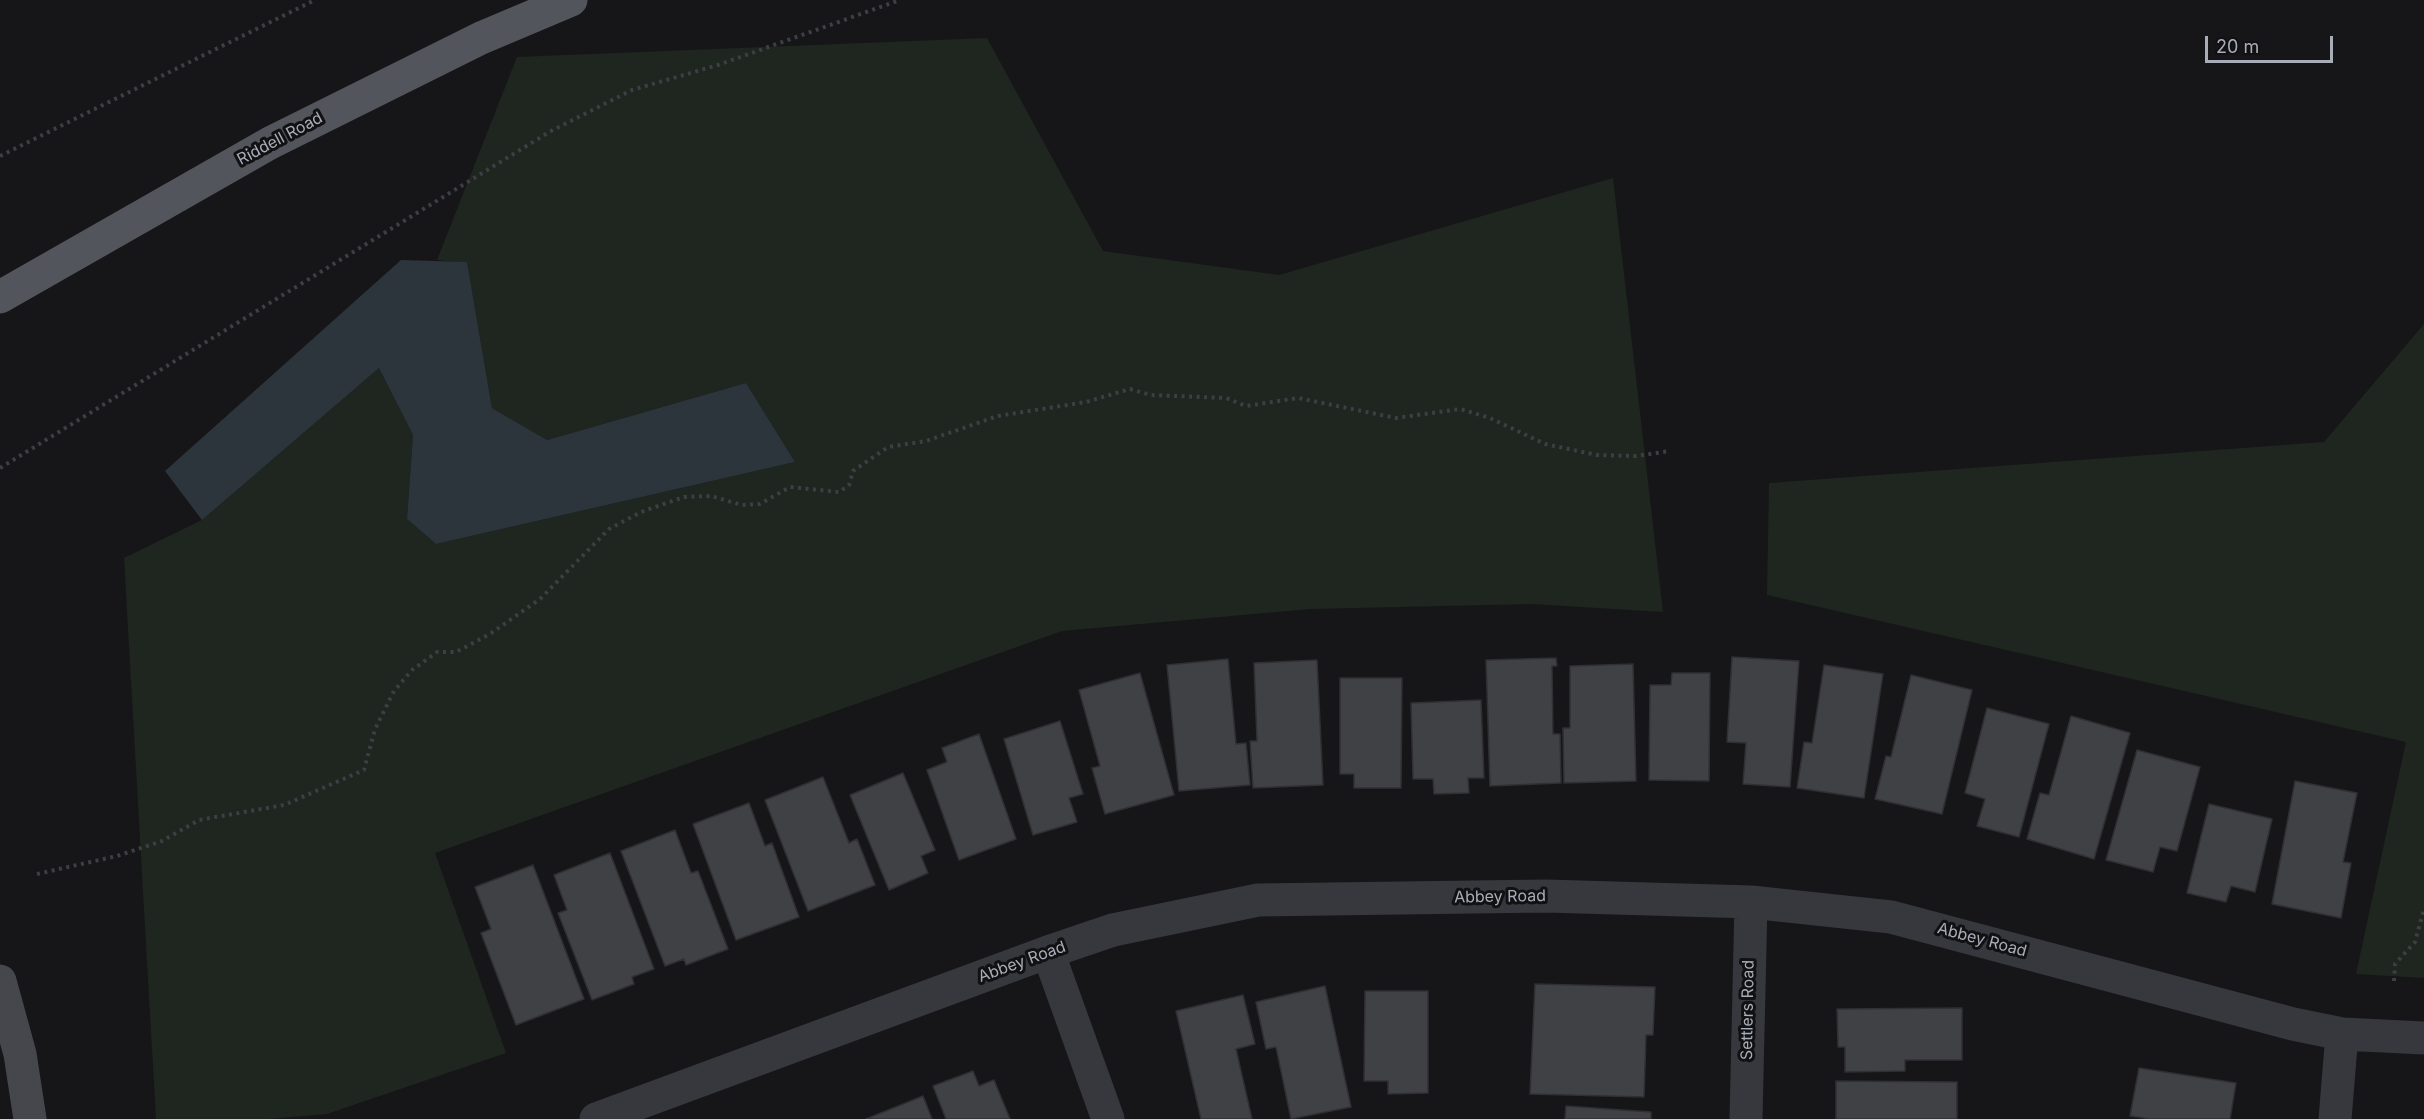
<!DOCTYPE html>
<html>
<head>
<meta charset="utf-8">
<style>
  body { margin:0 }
  #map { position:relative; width:2424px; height:1119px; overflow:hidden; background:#161618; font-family:Inter,sans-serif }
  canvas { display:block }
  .scale { position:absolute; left:2205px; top:36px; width:128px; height:27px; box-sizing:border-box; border:3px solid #a8adb8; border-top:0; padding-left:8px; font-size:18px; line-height:21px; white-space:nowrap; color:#a8adb8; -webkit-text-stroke:4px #111113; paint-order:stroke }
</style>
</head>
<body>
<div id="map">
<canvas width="2424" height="1119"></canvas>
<div class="scale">20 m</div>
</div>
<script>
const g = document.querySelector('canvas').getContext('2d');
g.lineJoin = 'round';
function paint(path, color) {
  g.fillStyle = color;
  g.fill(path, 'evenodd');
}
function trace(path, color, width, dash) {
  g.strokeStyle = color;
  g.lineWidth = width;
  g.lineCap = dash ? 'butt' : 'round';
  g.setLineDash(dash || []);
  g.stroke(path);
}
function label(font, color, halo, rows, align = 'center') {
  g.font = font + ' Inter,sans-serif';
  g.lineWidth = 6;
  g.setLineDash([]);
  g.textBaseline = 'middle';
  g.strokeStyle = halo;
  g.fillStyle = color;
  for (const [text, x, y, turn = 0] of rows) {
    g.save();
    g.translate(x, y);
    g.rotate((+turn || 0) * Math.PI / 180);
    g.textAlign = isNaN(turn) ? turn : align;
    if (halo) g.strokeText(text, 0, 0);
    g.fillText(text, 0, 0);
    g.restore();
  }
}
const green = new Path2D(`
  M987,38L1103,251L1279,275L1613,178L1663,612L1532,604L1310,609L1062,631L435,853L506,1053L327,1114L269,1119H156L124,558L202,520L379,368L413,435L407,519L436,544L795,462L746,383L547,440L492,408L467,263L437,260L517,57Z
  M2424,324V978L2356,974L2406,742L1767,595L1769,483L2324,442Z`);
const water = new Path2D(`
  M401,260L467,262L492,408L547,440L746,383L795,462L436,544L407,519L413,435L379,368L202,520L165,471Z`);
const building = new Path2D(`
  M1732,657L1799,661L1790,787L1743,784L1746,743L1727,742Z
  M1556,658L1557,666H1552L1553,734H1560L1561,783L1490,786L1486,660Z
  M1228,659L1236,744L1246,743L1250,785L1179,791L1167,665Z
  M1317,660L1323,785L1253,788L1250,741H1257L1254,663Z
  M1633,664L1636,781L1564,783L1563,728H1570V666Z
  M1824,665L1883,674L1864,798L1797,788L1804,742L1812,743Z
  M1140,673L1174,795L1105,814L1092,768L1100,766L1079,690Z
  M1672,673H1710L1709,781L1649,780L1650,685H1671Z
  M1911,675L1972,690L1942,814L1875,799L1886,756L1891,757Z
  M1340,678H1402L1401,788H1354V774H1340Z
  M1481,700L1484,778H1468L1469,793L1434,794L1433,779H1413L1411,703Z
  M1987,708L2049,724L2019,837L1977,826L1985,799L1965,793Z
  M2071,716L2130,733L2094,859L2027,839L2040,793L2049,795Z
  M1060,721L1083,794L1069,798L1077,822L1033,835L1004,739Z
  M979,734L1016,839L959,860L927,770L947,762L942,748Z
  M2137,750L2200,767L2177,851L2160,847L2153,872L2106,860Z
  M903,773L935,850L921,856L928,873L889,890L850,795Z
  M823,777L849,843L857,839L875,885L808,911L765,800Z
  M2295,781L2357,793L2343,862L2351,863L2341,918L2272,904Z
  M749,803L765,846L772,843L799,917L736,940L693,824Z
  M2209,804L2272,819L2255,892L2231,886L2226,902L2187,893Z
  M675,830L691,873L698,871L728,949L686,965L684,959L665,966L621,851Z
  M610,853L654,969L632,977L634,984L592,1000L558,913L567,910L554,875Z
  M533,865L584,999L516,1025L481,933L491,929L475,887Z
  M1535,984L1655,987L1653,1035H1646L1644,1097L1530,1094Z
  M1325,986L1351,1107L1291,1119L1276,1047L1266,1049L1256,1002Z
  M1365,991H1428V1093L1388,1094V1081H1364Z
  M1243,995L1255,1044L1236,1049L1252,1119H1201L1176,1011Z
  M1962,1008V1060H1905V1071L1845,1072V1047H1838L1837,1009Z
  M2139,1068L2236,1083L2230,1119H2150L2130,1116Z
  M973,1071L979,1086L994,1080L1010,1119H946L933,1086Z
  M1836,1081L1957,1082V1119H1836Z
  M923,1096L932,1119H866Z
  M1566,1106L1651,1112V1119H1565Z`);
const path = new Path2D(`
  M0,156L315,0
  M0,468L551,131L632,90L718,65L900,0
  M37,874L117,856L162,841L199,820L284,805L364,770L375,729L394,691L412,670L437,652H456L490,634L540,599L609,529L641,512L684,497L711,496L742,505L760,504L790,487L839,492L849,485L853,471L888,447L926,441L998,416L1086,402L1130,389L1151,395L1226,398L1246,406L1298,398L1396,418L1460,409L1490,418L1545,444L1597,455L1636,456L1670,451
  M2394,981L2395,964L2415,942L2424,909`);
const street = new Path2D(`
  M1048,952L1108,1119
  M596,1119L1048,952L1113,930L1258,900L1546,896L1751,902L1891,917L2293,1024L2342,1034L2424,1038
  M1746,1119L1751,902
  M2335,1119L2342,1034`);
const secondary = new Path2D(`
  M0,981L20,1054L30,1119`);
const primary = new Path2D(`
  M0,297L270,143L481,38L571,0`);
const streetNames = [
  ["Riddell Road",280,139,-28],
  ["Abbey Road",1500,897,-1],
  ["Abbey Road",1982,940,15],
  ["Abbey Road",1022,962,-20],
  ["Settlers Road",1748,1010,-89]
];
paint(green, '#1e261f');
paint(water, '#2c353c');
paint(building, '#404145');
trace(building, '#303034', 1.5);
trace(path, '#3d3f44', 4, [3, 4.5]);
trace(street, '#37383d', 33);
trace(secondary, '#45474d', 33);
trace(primary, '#53555c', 33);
label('16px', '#a8adb8', '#111113', streetNames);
</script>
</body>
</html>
